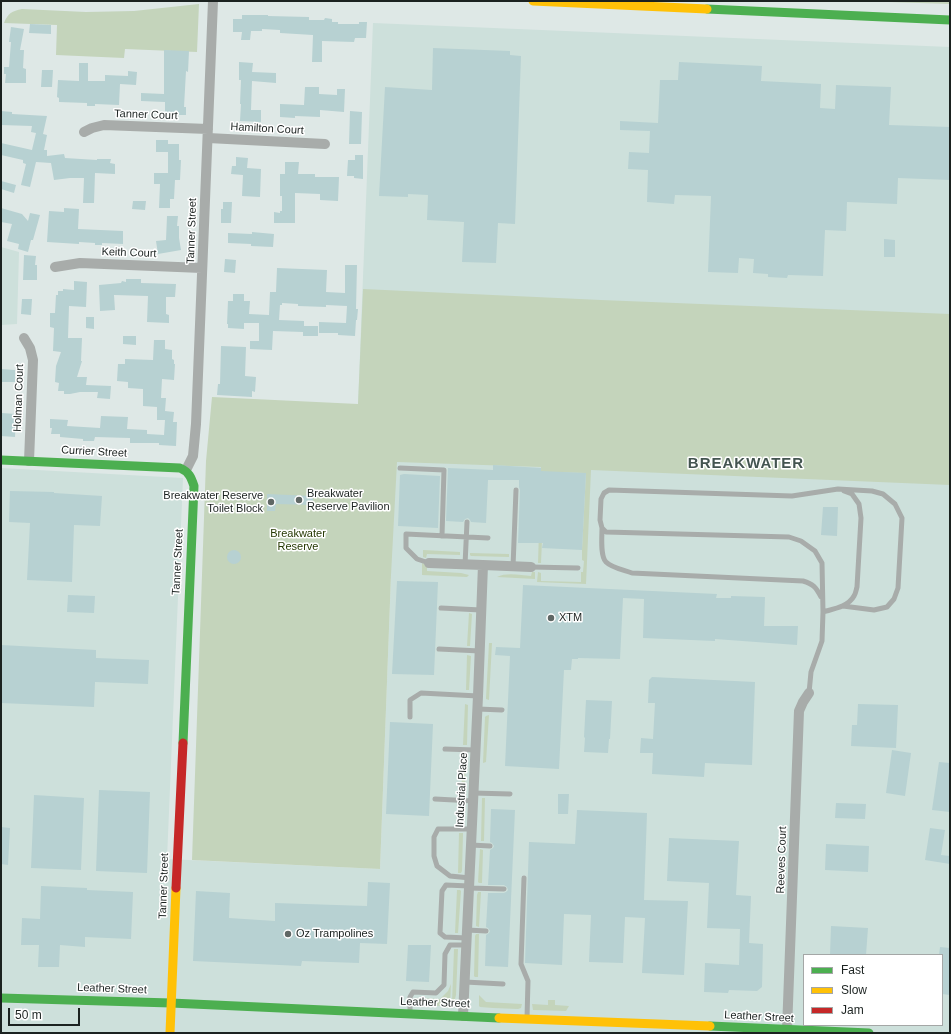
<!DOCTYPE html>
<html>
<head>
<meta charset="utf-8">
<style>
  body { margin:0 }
  #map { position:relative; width:951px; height:1034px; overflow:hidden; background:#dee8e6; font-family:Helvetica,sans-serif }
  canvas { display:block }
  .frame { position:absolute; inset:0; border:2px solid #1b2220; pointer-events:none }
  .legend { position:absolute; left:803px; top:954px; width:140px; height:72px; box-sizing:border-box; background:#fff; border:1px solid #a4a7a6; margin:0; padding:5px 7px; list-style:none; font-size:12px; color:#1b2220 }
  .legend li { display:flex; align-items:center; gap:8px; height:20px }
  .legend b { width:20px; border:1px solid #a4a7a6 }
  .scale { position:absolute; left:8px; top:1008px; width:72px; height:18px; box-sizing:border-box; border:2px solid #1b2220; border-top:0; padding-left:5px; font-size:12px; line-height:14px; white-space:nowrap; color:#1b2220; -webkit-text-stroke:3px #fff; paint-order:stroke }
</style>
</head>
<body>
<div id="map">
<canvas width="951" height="1034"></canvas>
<div class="frame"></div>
<ul class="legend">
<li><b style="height:5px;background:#4caf50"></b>Fast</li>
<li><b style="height:5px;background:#ffc107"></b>Slow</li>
<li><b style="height:5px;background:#c62828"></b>Jam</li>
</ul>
<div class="scale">50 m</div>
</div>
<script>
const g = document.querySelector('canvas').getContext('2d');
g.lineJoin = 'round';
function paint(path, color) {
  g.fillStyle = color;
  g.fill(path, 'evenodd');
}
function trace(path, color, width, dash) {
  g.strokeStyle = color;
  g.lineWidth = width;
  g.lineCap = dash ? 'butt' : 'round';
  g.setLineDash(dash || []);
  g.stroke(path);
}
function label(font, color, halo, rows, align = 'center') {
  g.font = font + ' Helvetica,sans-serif';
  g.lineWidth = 3;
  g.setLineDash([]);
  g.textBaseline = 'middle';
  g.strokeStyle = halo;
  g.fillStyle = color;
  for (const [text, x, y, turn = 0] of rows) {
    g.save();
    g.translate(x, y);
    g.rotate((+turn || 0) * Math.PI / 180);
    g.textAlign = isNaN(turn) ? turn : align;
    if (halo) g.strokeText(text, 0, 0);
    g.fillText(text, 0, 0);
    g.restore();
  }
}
const built = new Path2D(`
  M373,23L950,47V1033H1V468L183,478L167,859L380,869L391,575L358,404ZM804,955H942V1025H804Z
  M1,247L19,252L17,324L1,325Z`);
const green = new Path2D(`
  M858,1H950V4Z
  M199,4L197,52L125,49L124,58L56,55L57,25L4,23C8,13 12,11 22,9L86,12L134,11Z
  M363,289L601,300L950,314V485L591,470L586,584L537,582L538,572L541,573V581L581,582V572H583L584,561L582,560V550L586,473L545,472L541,563H538L541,467L397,462L391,575L380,869L192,860L206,461L212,397L358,404Z
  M423,550L460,552V555L427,554L426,558L423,557Z
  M470,553L509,554V557L471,556L470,555Z
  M422,563L427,565V571L461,573L469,575L467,577L422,575Z
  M532,572H535V579L497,577C506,572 521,575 531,576Z
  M469,613L472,614L470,646H467Z
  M489,643H492L489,700L486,699V698Z
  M467,655L471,656L469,690H466Z
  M465,704L468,705L467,745H463Z
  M489,715L486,762L483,763L485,717L486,716Z
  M463,755L466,756L465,795H461Z
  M482,798H485L484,841H481Z
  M459,833H463V834L462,871L461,873H458Z
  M480,849L483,850L482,883H479L478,882Z
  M457,890H460L461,891L458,933H455Z
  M478,892H481L479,927L476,926L477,895Z
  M476,934H479L478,977H475L474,976L475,936Z
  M454,949H458L456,995L455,999L452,1003Z
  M451,984L450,1005L440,1006L414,1004V998L440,999L448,991Z
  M479,995L486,1002L522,1004L521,1008L518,1009L493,1008L480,1007L479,1006Z
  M548,1000H555V1005L569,1006L566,1011L533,1010L532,1004L548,1005Z`);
const building = new Path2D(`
  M242,15H268V16L309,17V20H324L325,18L332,19V22H338V24H359V22H367L366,38H355L354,42L322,41V62H312L313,35L280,33V30L262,29V31H251L250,40H241L242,32H233V19H242Z
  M30,24L51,25V34L29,33Z
  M11,27L24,29L20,50H24L23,68L26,69V83H5L6,74H4V67H9L11,42H9Z
  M433,48L510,51V55L521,56L515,224L498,223L496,263L462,262L464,222L427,220L428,195L408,194V197L379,196L385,87L432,90Z
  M164,50L189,51L188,72L186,71L184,107H186V115H165V102L141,101V93L164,94Z
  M239,62L253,63L252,72L276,73V83L252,81L251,110H261V122L240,121L241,104H240L241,80H239Z
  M679,62L762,66L761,81L821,84L820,108L835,109L836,85L891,87L889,125L950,127V180L898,178L897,204L847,202L846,231L825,230L823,276L788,275L787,278L768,277V274L753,273L754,259L739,258L738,273L708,272L711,196L675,195L674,204L647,202L648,170L628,169L629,152L649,153L650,131L620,130V121L658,123L660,80H678Z
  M79,63H88V81H105V75L128,76V71L137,72L136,85L120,84L119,105L95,104V106H87V103L59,102V98L57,97L58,80L79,81Z
  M42,70H53L52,87H41Z
  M305,87H319V94L337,95V89H345L344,112L320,110V117L295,116V118L280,117V104L304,105Z
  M1,111L12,112V114L47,116L43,134L47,135L44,150H47V156L64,154L65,158L97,160V159H111L110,163L115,164V174L95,173L94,203H83L84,178H70L54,180L51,163L36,162L30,187L21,185L26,164L23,163V160L1,155V143L32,150L36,133L31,132L32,126L1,125Z
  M350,111L362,112L361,144H349Z
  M156,140H168V144H179V160H181L180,180H175L174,199H170V208H159L160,184H154V173H168V152H156Z
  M355,155H363V179L354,178V176H347L348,160H355Z
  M236,157L248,158L247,168L261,169L260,197L242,196L243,175L231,174L232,166H236Z
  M285,162H299L298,174H315V177H339L338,201L320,200V194L295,193V223H274V212L280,213V211H282V196H280V174H285Z
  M1,181L16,185L14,193L1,189Z
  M133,201H146L145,210L132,209Z
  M223,202H232L231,223H221V209H223Z
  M1,208L22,214L28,221L30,213L40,215L33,240H31L28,252L18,249L19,244L7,241L12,224L1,222Z
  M64,208L79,209L78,229L123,231V244L102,243V245H95V243L79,242V244L47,242L49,211L64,212Z
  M167,216H178L177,226H179V238L181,250L158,254L156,241L166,240Z
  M252,232L274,234L273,247L251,246V244L228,243V233L252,234Z
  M884,239L895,240V257H884Z
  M24,255L36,256L35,265H37V280H23Z
  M225,259L236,260L235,273L224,272Z
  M345,265H357L356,309H358L357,320H356L355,336L338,335V333H319V322L346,323L347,306L326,305V307L298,306V304L282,303V305H280L279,320L304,321V326H318V336H303V332L273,331L272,350L250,349V341H259V323H244V329L228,328V324H227L228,301H233V294H244V301H250L249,314L269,315L270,292H276L277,268L327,270L326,292L345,293Z
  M126,279H141V283L176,284L175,297H166V314L169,315V323L147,322L148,296L114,295L115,310L100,311L99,285L121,283L122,281L126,282Z
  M74,281L87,282L86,307L69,306L68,338H82L81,361H82L77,377H87L86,385L111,386L110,399L97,398L98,392H80L70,394H64V391H58L59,383L55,382L56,366L61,352L53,351L54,328L50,327V313H55L56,295H58V291H63V289L74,290Z
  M22,299H32L31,315L21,314Z
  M86,317H94V329L86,328Z
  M123,336H136V345L123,344Z
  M154,340H165V349L172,350V359L174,360V364H175L174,380L162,379L161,398H166L165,411L174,412L173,422H177L176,446L159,445V443H130V438L95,437L94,441H83V439L60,437V434H51L52,428H50V419L68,420L67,426L100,428L101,416L128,417L127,429L147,430V434L164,435L165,420H157V407L143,406V389L128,388V382L117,381L118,364H125V359L153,360Z
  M221,346L246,347L245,376L256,377L255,392L252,391V397L217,395L218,384H220Z
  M1,369L15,370V382H1Z
  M2,413L16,414L15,437L1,436Z
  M493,465L541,468V471L586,473L582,550L542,548L543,543H518L520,490L519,487V480H488L486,523L471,522L470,520L468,518L465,519L463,522L446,521L448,468L493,470Z
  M404,474L440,476L438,528L398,526L400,475Z
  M10,491L54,492V493L102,496L100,526L74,525L72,582L27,580L30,523L9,522Z
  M267,494L313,496V505L276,504L275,511H267Z
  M823,507H838L837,536L821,535Z
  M227 557a7 7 0 1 1 14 0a7 7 0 1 1-14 0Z
  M397,581L438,582L434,675L392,674Z
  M523,585L717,594L716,598H731V596L765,597L764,626H798L797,645L715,639V641L643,638L644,599L623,598L620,659L578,658V659H572L571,670H564L559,769L505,766L510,656L495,655L496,647L520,648Z
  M68,595L95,596L94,613L67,612Z
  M1,645L96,650V658L149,660L148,684L95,682L94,707L1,703Z
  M652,677L755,682L752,765L705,763L704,777L652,774L653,753H640L641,738L653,739L655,703H648L649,680Z
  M586,700L612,701L610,739H609L608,753L584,752L585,738L584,737Z
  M858,704L898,705L896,748L851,746L852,725H857Z
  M390,722L433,724L429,816L386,814Z
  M892,750L911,753L905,796L886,793Z
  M939,762L950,763V812L932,810Z
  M99,790L150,792L147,873L96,871Z
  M558,794H569L568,814H558Z
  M34,795L84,798L81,870L31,868Z
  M836,803L866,804L865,819L835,818Z
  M491,809L515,810L508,967L485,966L486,935L489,933L490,931L488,928L486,927L488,893H504L506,892L508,890L507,887L504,885H488L490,850L493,848L494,846L492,843L490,842Z
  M577,810L647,813L644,900L688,901L684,975L642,973L645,918L625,917L623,963L589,962L591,915L564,914L562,965L525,963L529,842L575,844Z
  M1,827L10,828L8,865L1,864Z
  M930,828L945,830L941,855L950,856V864L925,860Z
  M669,838L739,841L736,895L751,896L749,943L763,944L762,987L757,991L729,990L728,993L704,992L705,963L739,965L740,929L707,928L709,883L667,881Z
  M826,844L869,846L868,872L825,870Z
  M368,882L390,883L387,944L360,943L359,963L302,961L301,966L193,961L196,891L230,893L229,918L275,921V903L367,906Z
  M41,886L87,888V890L133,892L131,939L85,937V947L60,945L59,967H38L39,945H21L22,918L40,919Z
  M831,926L868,928L866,955H830Z
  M408,945H431L429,982L406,981Z
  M940,947L950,948V995L942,994V955H939Z`);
const lane = new Path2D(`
  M400,468L444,470L442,536
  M602,528C602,536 600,556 606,562C612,568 624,570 632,573L803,581C813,584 816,587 821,597
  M429,563L417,559L406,548V534L488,538
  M465,565L467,522
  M513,567L516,490
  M531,567L578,568
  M441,608L481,610
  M823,612L822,563L815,551L801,541L789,537L606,532L602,528L600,520L601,499L604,493L609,490L792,496L838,489L872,491L883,494L895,504L902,518L898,588L894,599L887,607L874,610L843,606
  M439,649L480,651
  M809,693L811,672L822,641L823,612C833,609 848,607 854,596C856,593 856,590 857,587L861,518L859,504L852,494L844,491
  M478,709L502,710
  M410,717V700L421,693L478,696
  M445,749L475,750
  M473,793L510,794
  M435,799L473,801
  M471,845L490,846
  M470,878L450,876L437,866L434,856V837L438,829H472
  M524,878L521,964L528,981L527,1018
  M469,888L504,889
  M467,930L486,931
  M467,938L445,937L440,933L442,891L446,885L469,886
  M465,982L503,984
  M410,1012V997L413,992L436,993L444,985L445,954L450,945H467`);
const street = new Path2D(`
  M84,132L92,128L104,125L208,129
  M208,138L325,144
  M55,267L80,263L202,268
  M24,338L30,348L33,360L29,461
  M186,470L193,456L196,424L213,1
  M429,563L483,565L478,696L463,1016
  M483,565L531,567
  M787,1030L799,711L803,702L809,693`);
const fast = new Path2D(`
  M707,9L950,20
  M1,460L180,468C189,472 191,477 194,486L183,743
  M1,998L171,1003L499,1018
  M710,1026L869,1033`);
const slow = new Path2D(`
  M533,1L707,9
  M499,1018L710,1026
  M170,1033L176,888`);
const jam = new Path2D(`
  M176,888L183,743`);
const markers = [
  [299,500,4,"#5f6765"],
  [271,502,4,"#5f6765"],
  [551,618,4,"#5f6765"],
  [288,934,4,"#5f6765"]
];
const streetNames = [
  ["Tanner Court",146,115,2],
  ["Hamilton Court",267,129,3],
  ["Tanner Street",192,231,-88],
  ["Keith Court",129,253,2],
  ["Holman Court",19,398,-88],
  ["Currier Street",94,452,3],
  ["Tanner Street",178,562,-87],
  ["Industrial Place",462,790,-87],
  ["Reeves Court",782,860,-88],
  ["Tanner Street",164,886,-88],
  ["Leather Street",112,989,2],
  ["Leather Street",435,1003,2],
  ["Leather Street",759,1017,3]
];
const poiNames = [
  ["Breakwater",307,494],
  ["Reserve Pavilion",307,507],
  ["Breakwater Reserve",263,496,"right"],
  ["Toilet Block",263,509,"right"],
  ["XTM",559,618],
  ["Oz Trampolines",296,934]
];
const parkNames = [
  ["Breakwater",298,534],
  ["Reserve",298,547]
];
const districtNames = [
  ["BREAKWATER",746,464]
];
paint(built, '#cde0db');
paint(green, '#c4d4bb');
paint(building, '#b7d1d2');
trace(lane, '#a8acaa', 5);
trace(street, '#a8acaa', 10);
trace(fast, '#4caf50', 9);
trace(slow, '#ffc107', 9);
trace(jam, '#c62828', 9);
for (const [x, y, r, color] of markers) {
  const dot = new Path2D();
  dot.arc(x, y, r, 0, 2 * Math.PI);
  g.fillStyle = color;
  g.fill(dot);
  trace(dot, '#fff', 1.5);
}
label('11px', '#1b2220', '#fff', streetNames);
label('11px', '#1b2220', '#fff', poiNames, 'left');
label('11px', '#263903', '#fff', parkNames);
g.letterSpacing = '1px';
label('bold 15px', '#435450', '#fff', districtNames);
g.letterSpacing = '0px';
</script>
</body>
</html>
